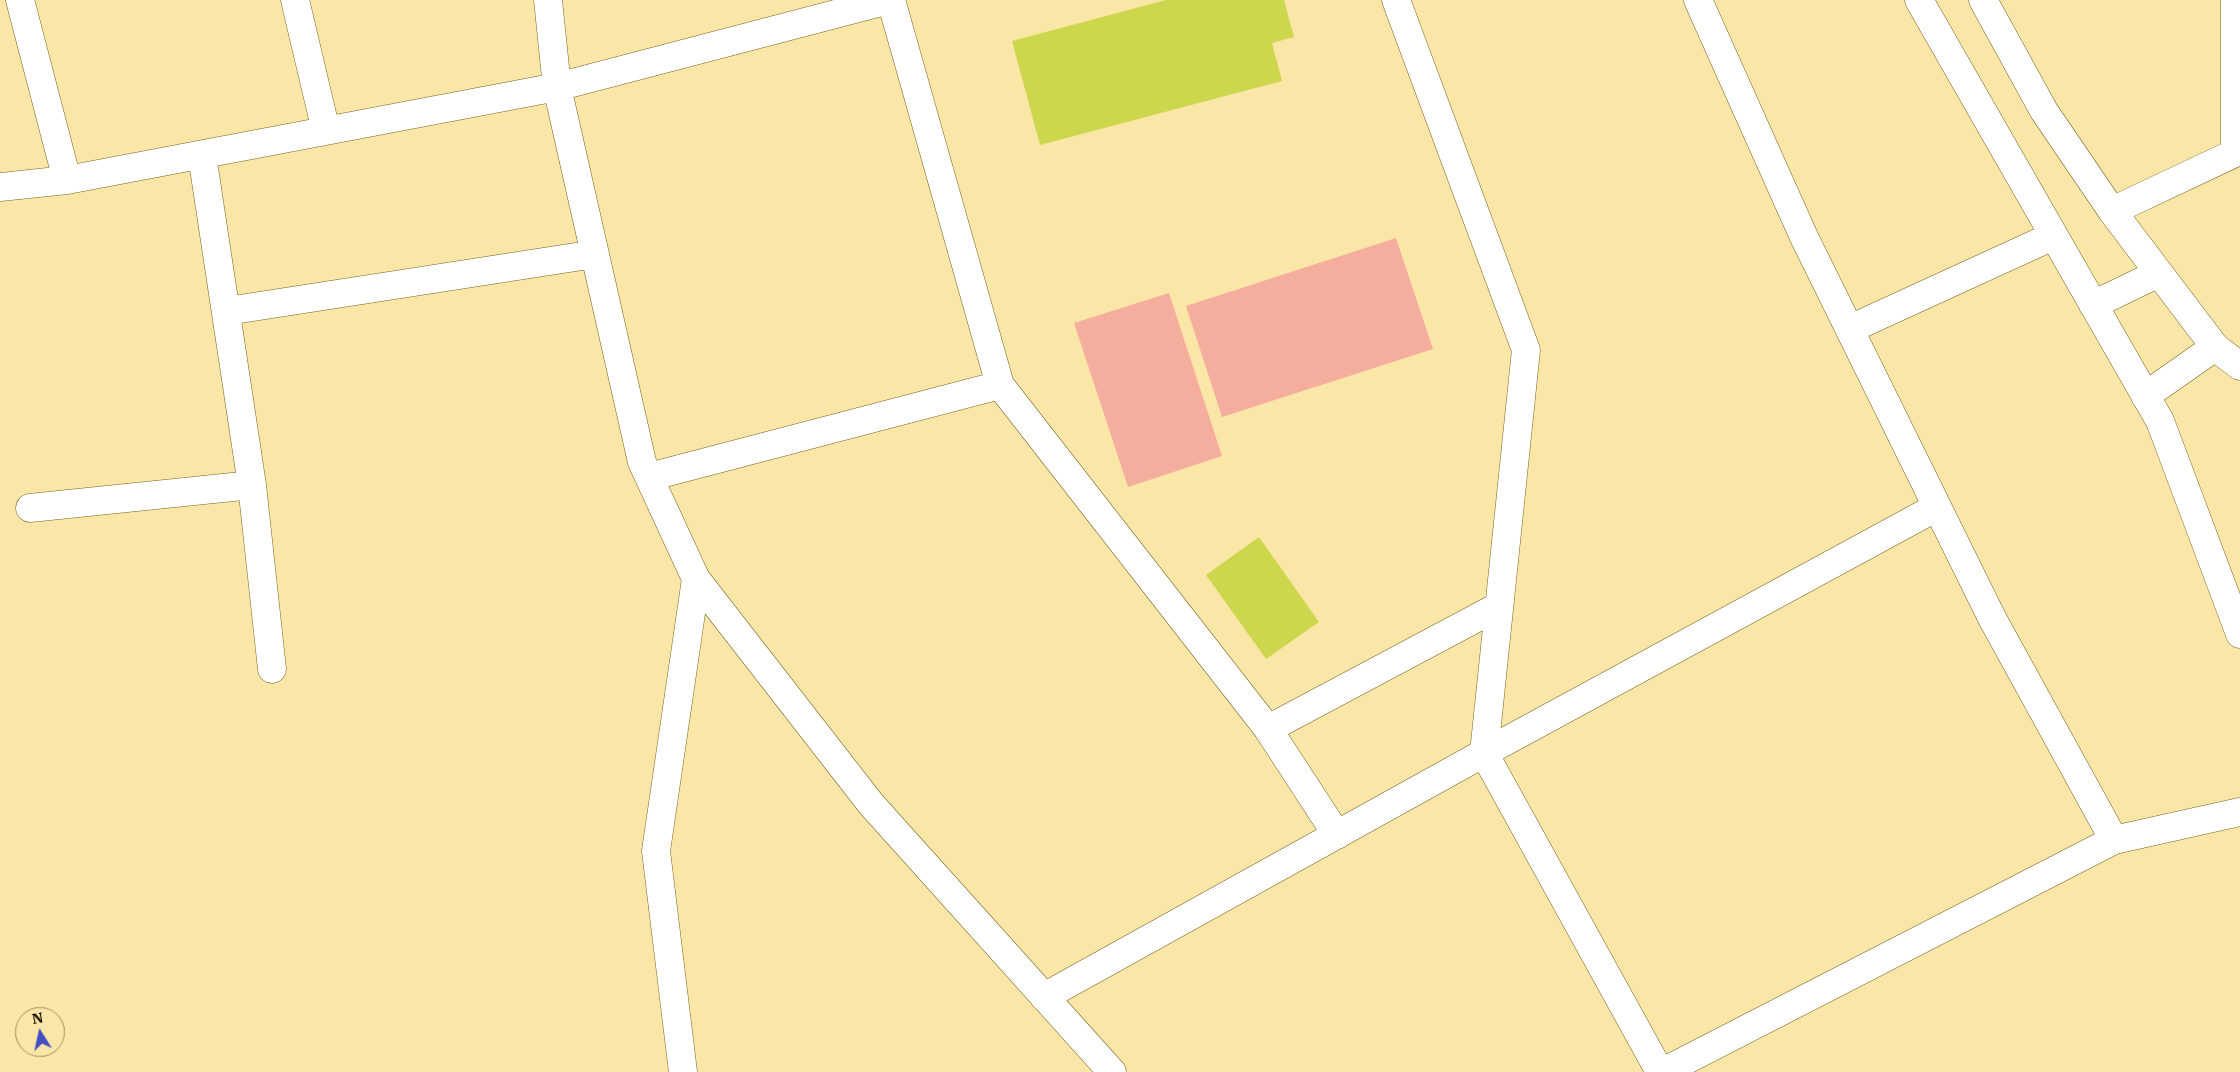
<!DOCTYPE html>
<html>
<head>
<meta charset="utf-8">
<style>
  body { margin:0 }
  #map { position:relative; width:2240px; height:1072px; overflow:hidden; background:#fae6a6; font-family:"IBM Plex Serif",serif }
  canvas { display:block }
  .north { position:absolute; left:15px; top:1007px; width:50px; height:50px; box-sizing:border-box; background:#fae6a6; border:1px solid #a09064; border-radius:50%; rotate:350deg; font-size:14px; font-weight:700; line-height:20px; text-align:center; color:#181000 }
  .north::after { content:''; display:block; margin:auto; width:18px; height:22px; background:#424ec3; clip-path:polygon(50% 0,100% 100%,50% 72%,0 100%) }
</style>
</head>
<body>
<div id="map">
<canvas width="2240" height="1072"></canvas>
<div class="north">N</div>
</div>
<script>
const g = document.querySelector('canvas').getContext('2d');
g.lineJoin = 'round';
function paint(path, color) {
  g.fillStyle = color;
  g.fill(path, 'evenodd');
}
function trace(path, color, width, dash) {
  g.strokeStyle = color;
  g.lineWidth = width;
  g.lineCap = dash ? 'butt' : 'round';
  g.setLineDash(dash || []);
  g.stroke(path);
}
const green = new Path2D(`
  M1396,238L1433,349L1222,417L1186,306Z
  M1169,293L1222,456L1128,487L1074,323Z`);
const building = new Path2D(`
  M1166,0H1284L1294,37L1272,43L1282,81L1040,145L1012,41Z
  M1259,537L1319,622L1266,659L1206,575Z`);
const minor = new Path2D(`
  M20,0L67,180
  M295,0L326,131
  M548,0L557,87L642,462L696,579L871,804L1112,1072
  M891,0L1000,385L1268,729L1499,606
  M1396,0L1526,350L1484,753
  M1698,0L1804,237L1992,618L2114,840
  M1919,0L2160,421L2240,634
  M1983,0L2044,111L2112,211L2215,347L2240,366
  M202,155L252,485L272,669
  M0,187L67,180L557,87L889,0
  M2112,211L2235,153V0
  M2093,305L2159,273
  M227,311L595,254
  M1850,329L2053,236
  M2145,396L2215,347
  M649,477L1000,385
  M30,508L252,485
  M1268,729L1337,835
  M1484,753L1937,507
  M1044,997L1484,753L1660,1072
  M683,1072L656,851L696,579
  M1663,1072L2114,840L2240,812`);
paint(green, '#f5ae9e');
paint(building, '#cdd74d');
trace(minor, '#756324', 29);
trace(minor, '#fff', 28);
</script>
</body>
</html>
